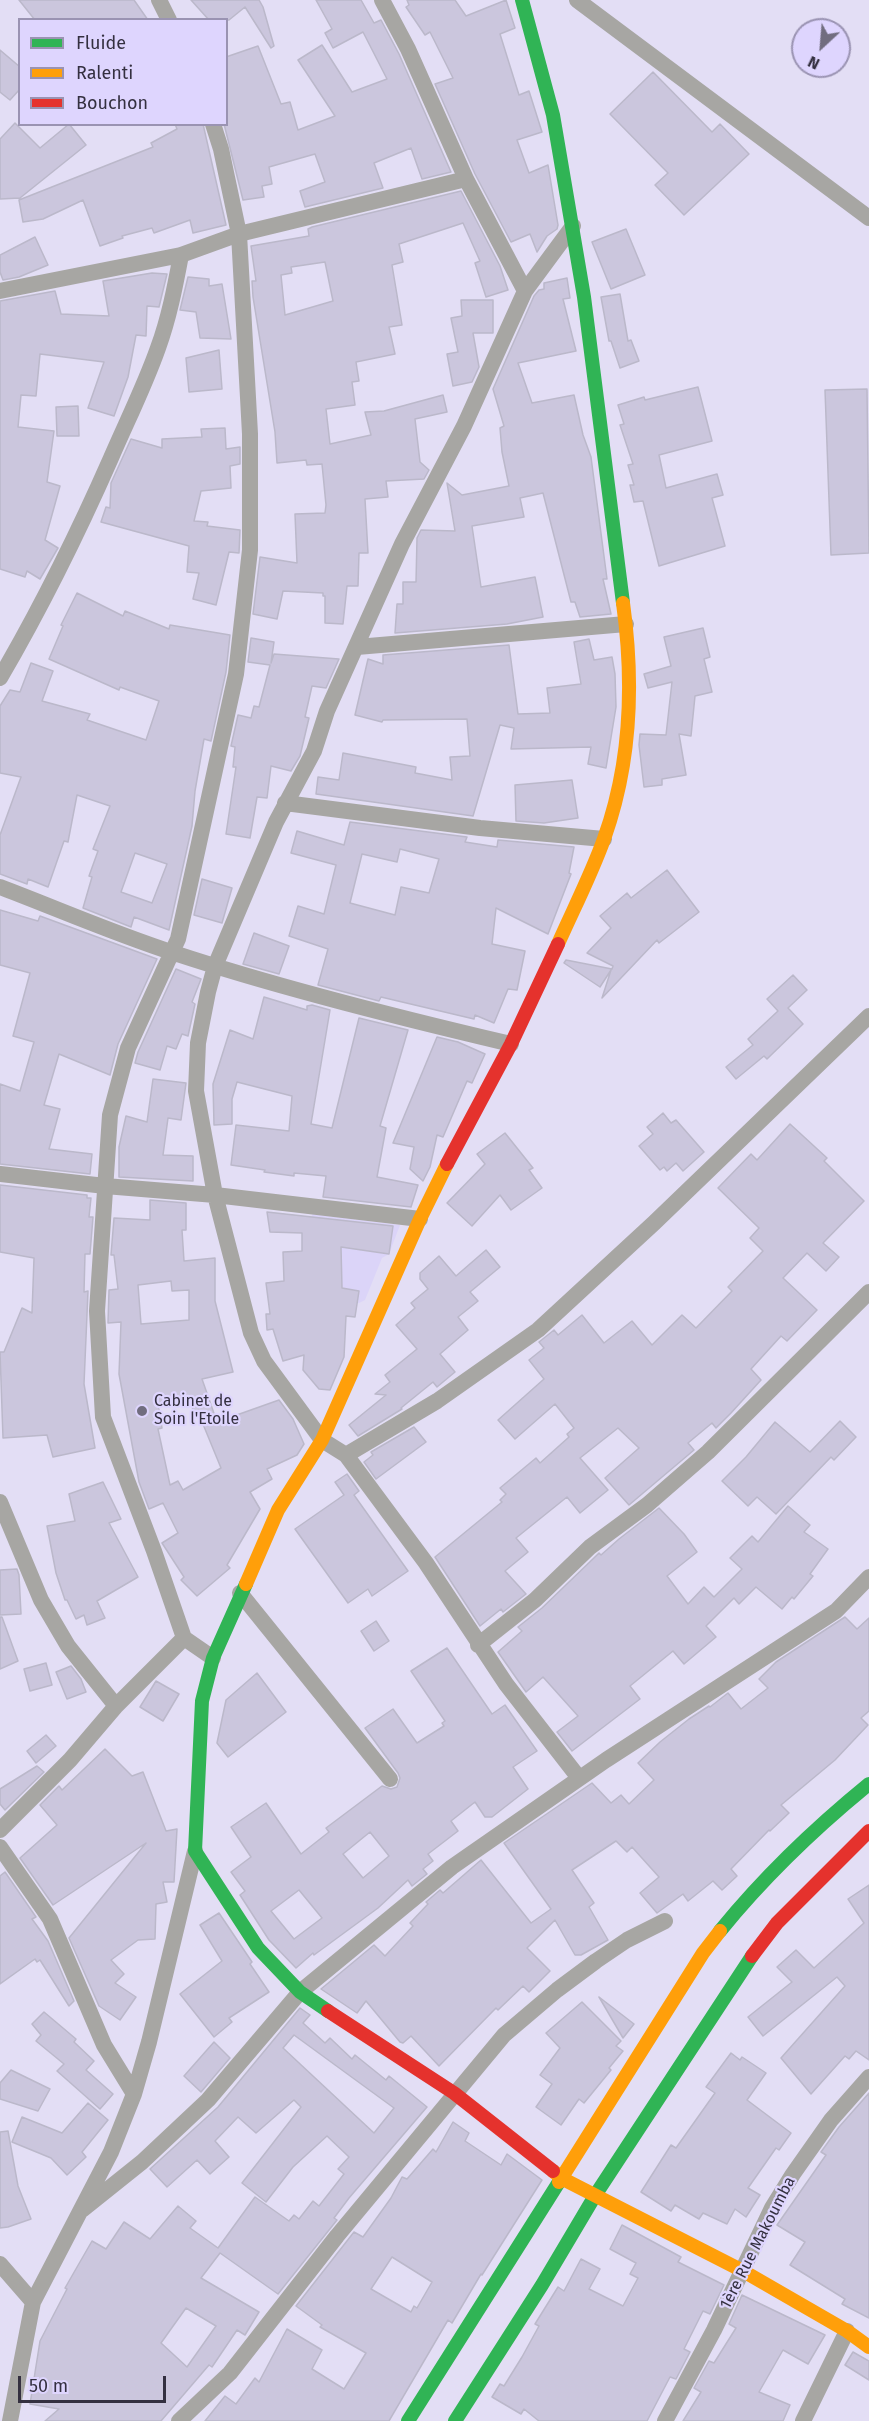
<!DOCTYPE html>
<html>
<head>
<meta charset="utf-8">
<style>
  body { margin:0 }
  #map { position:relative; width:869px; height:2421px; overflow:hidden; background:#e3def5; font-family:"Fira Sans",sans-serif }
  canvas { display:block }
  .legend { position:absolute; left:18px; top:18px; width:210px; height:108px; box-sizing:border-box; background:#ded5fe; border:2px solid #9a93b2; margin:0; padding:8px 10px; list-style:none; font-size:18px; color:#343040 }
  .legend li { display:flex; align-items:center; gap:12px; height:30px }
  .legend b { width:30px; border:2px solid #9a93b2 }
  .north { position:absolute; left:791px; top:18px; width:60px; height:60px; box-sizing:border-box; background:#ded5fe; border:2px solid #9a93b2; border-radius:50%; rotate:206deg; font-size:16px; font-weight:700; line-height:24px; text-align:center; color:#343040 }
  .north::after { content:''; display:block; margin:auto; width:21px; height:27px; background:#716d7f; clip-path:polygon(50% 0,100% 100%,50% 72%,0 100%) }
  .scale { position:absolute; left:18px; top:2376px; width:148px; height:27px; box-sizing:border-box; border:3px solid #343040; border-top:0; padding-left:8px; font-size:18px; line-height:21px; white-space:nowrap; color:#343040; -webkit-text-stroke:4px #ded5fe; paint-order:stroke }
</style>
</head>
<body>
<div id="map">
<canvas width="869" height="2421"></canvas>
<ul class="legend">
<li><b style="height:8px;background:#30b455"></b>Fluide</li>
<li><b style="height:8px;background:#ff9f0a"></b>Ralenti</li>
<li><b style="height:8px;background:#e5322d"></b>Bouchon</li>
</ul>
<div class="north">N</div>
<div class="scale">50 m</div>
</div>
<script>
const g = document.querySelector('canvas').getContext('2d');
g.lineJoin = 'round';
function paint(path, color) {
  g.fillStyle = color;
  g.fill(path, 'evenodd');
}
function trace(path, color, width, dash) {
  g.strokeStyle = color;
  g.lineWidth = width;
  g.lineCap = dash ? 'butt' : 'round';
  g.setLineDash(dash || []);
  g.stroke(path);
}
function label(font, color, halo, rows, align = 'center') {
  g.font = font + ' "Fira Sans",sans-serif';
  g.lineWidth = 4.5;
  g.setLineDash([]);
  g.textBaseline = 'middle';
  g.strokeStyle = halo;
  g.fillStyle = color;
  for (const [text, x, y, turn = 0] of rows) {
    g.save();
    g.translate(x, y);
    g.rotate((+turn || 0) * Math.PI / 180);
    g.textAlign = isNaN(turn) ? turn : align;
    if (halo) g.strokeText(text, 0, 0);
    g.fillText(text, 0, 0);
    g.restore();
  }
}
const built = new Path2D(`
  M312,1214L400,1225L389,1254L382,1258L365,1300L359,1303L315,1301Z`);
const building = new Path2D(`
  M19,0H134L148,20H35Z
  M191,0H259L263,7L274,46L271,48L245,7L229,20H209Z
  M316,0H361L374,23L381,20L399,54L451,172L422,179L411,148L374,163L383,188L305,207L300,191L325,182L315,154L269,167L272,184L262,186L264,197L243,200L224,124H226V57L258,46L281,104L290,102L298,130L335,116L298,60L322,45L352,92L387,79L363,32L333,48L325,33L332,29Z
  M407,0H455L466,16L506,0L515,28L500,34L519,95L529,91L542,132L517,140L529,173L548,165L558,225L557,229L547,236L537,252L530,234L511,242L475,174L435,84L453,78L430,32L425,35L406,7L409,5Z
  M0,50L20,67V89L10,100L0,92Z
  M653,72L712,132L720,124L749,154L684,215L655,185L668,173L610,114Z
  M15,123L40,148L69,124L86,145L20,198L0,199V139Z
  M175,124H203L226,225L193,233L190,220L154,233L152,228L122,236L123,238L100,246L83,200L43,219L23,222L19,200L153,147L151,143L177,129Z
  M461,191L500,266L508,290L486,297L475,263L480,261L463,223L399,244L403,262L392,265L402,325L389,327L395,354L356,362L359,381L352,382L355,405L326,409L330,444L371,435L365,412L384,411L443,395L447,412L415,419L420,462L429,470L424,479L386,481L388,497L365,499L368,553H359L358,586H347L343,624L325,623V596H323V593L283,591L277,619L253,614L260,557L297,563L295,514L325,513L326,505L322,464L307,465L306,460L277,463L275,432L253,297L252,281H256L251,246L309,236L308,229L312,227ZM325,262L333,301L285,315L281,275L292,273L291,267Z
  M626,229L645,275L611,289L592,242Z
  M35,237L48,265L19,277L3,280L0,272V255Z
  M152,273L167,274L159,307L147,306L146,336L136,335L128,377L114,416L88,408L104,362L40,354L36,396L21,395L18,427L54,431L47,482L60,486L45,540L58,548L40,579L27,571L25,577L0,569V301L55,291L61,314L109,316L103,281Z
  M188,277L209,279V286L222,284L231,339L200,338L196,312L180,310Z
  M567,278L570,298L563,299L576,351L518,363L532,403L574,395L583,435L591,457L607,579H603L611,614L580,617L575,602H571L543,493L520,498L524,517L472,526L481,587L535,577L543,617L507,624L395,633L397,604H403V582H416L417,538L421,530L455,531L447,483L462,495L509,486L502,452L500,428L504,426L493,389L534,296L539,290L544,289V283Z
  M620,294L628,341L631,340L639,361L620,368L611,341H609L601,297Z
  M461,300H493V333H473L479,367L472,382L453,386L447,354L458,352L451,318L462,316Z
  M219,350L222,389L189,392L186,358Z
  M698,387L712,441L659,455L666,488L717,474L723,495L712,498L725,546L659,566L643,501L634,502L630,485H634L628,465L633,464L620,425L624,424L618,405L644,397L645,400Z
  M867,389L869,553L831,555L825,390Z
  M78,406L79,436H57L56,407Z
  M225,428L226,449L240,447V464L230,466L231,488L201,491L194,521L208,522L207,526L240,530L239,553L229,552L216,605L193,599L199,573L187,572L189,546L101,522L106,507L110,508L111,483L131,439L162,448V439L202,437L201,429Z
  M77,593L123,616L125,611L169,629L170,625L230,635L226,672L211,741L204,739L195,791L192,826L169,930L134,917L131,927L83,908L92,877L89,876L98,851L93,849L110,806L77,795L68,842L64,841L48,887L28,879L27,884L0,874V835L21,777L0,773V706L10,690L20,692L31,663L53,671L42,701L90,714L87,720L146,740L159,701L120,687L119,690L49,659L63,626L61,625ZM135,853L167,864L152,903L121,892Z
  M703,628L710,657L704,659L712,692L695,696L691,736L679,734L686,775L662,779V785L644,787L639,745L640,734L666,735L672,682L648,688L644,674L671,666L664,637Z
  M251,638L274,642L271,663L274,654L339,659L326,688L312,686L305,717L309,718L300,756L291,771L271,766L267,798L257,797L250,838L226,834L236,767H233L235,747L231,746L238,715L251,718L254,706L259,707L270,665L248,662Z
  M589,639L594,660L612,657L615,674L616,707L606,768L588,764L591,747L511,749L514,728L500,725L473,816L316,794L318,777L339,780L343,753L416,767L415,773L452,780L450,757L470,756L467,719L383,720L382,722L355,715L368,659L383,664V655L509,645L518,714L550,713L547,688L581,684L574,642Z
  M572,780L578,818L544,823L516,821L515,785Z
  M350,822L467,837L465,842L497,847L498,840L574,847L569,873L571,874L548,934L496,908L492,944L525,951L517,990L508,989L494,1023L475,1015L474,1019L381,997L379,1001L318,985L328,949L289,936L298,906L324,914L336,865L291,853L297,831L344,845ZM400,849L439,859L429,893L401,887L395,915L350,903L362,854L397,862Z
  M667,870L699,912L659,943L657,940L602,998L611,970L600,987L564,963L566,960L612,969L613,966L587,953L611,928L600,916L627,893L631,898Z
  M202,879L232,888L222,923L194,915Z
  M0,910L38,921L40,916L157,959L118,1044L110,1075L59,1054L44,1105L60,1109L49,1149L92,1154L90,1174L0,1164V1084L20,1091L34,1042L13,1036L30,973L0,965Z
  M254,933L289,946L279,974L243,964Z
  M176,969L201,979L192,1002L195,1004L188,1036L182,1034L176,1049L167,1046L160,1070L135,1063L138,1052Z
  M793,975L807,990L788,1008L803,1024L767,1059L764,1056L736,1079L726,1067L753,1045L748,1039L778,1011L767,999Z
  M264,997L307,1010V1006L312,1005L330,1010L311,1124L332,1128L359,1018L408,1030L380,1126L386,1128L377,1177L418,1185L411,1207L323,1197L326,1176L294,1173V1176L264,1172L265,1170L231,1165L236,1125L289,1131L292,1096L237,1082L232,1099V1124L214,1125L213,1084L230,1030L253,1039Z
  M437,1037L458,1042L485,1054L472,1083L467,1081L443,1137L437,1135L430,1167L423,1181L410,1169L414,1147L393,1143Z
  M153,1079L186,1083L181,1120L168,1118L163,1155L193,1156V1181L119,1177V1147L126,1116L147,1122Z
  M663,1113L671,1123L676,1120L704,1152L683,1171L676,1163L667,1171L664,1167L660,1170L639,1146L653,1134L647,1127Z
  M790,1124L827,1158L824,1161L864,1201L823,1243L839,1257L826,1271L807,1253L783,1278L817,1310L787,1341L781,1336L751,1369L761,1380L731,1413L716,1428L712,1423L688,1443L694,1450L629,1505L605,1478L639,1448L618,1428L580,1458L608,1490L580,1513L567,1497L516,1538L528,1552L505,1571L526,1594L503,1612L501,1609L480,1626L435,1557L502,1502L500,1500L506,1494L500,1488L536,1458L540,1463L569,1437L567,1434L574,1428L555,1404L515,1439L498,1420L544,1379L529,1360L544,1348L539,1342L554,1330L558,1335L582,1315L604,1343L632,1321L652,1345L682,1315L696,1328L732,1291L728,1287L763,1251L750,1238L759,1228L718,1188L751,1154L757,1160Z
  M505,1133L533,1168L529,1170L542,1188L511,1210L500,1195L472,1226L447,1203L485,1164L477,1154Z
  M0,1185L87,1195V1198H91L89,1217H93L90,1254H85L84,1292L88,1291L84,1384L95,1448L53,1457L47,1435L3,1438L0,1352H4L22,1308L32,1313L34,1258L0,1252Z
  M150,1200L186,1203V1230H182L184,1261L215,1258V1301L233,1372L202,1379L217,1422L279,1400L293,1419L304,1444L297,1455L267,1469L272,1479L250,1492L260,1509L227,1565L230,1568L197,1596L181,1580L184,1577L162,1543L178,1533L163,1503L149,1509L139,1482L119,1374L121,1322L108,1323L109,1290L118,1289L114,1255H111L114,1218L150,1220ZM171,1281L172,1291L189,1290V1320L141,1324L138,1285ZM189,1397L194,1413L198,1412L221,1468L183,1490L178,1481L170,1485L158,1429L162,1428L158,1404Z
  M267,1212L393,1226L389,1254L341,1247L342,1288L359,1291L355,1317L346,1316L344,1357L330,1390L319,1389L303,1370L304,1355L283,1361L273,1329L267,1330L266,1314H270L266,1283L284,1281L283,1252L302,1251V1233L270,1232Z
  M486,1250L500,1267L470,1292L478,1301L458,1317L468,1330L440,1354L455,1372L437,1387L433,1382L401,1408L402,1409L358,1436L349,1425L386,1395L375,1394L390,1382L385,1375L417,1349L396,1325L415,1308L411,1303L428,1289L420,1279V1273L439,1256L456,1276Z
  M840,1421L856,1437L834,1460L831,1457L776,1514L757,1497L748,1506L722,1481L746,1457L775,1422L810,1452Z
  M414,1427L426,1442L376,1479L364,1462L373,1455L371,1452Z
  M347,1474L359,1491L354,1495L408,1571L372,1596L368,1589L348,1603L295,1529L344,1495L335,1482Z
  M103,1482L121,1519L109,1523L138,1577L97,1601L105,1618L87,1625L84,1615L76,1619L67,1600H65L56,1573L47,1526L75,1521L69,1494Z
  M788,1506L810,1525L804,1532L828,1549L810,1574L813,1576L794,1599L792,1597L782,1609L756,1587L739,1604L734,1598L706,1626L716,1637L684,1664L673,1651L630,1686L640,1699L572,1751L557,1732L578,1716L543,1677L526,1692L498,1652L522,1631L518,1627L542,1608L597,1555L599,1553L601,1555L619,1539L659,1508L684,1534L697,1552L667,1576L688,1604L704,1587L714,1597L742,1569L730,1558L752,1536L758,1542Z
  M17,1569L19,1575L21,1614L0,1615V1570Z
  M0,1617H2L18,1661L0,1669Z
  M845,1617L857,1629L869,1618V1711L861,1718L868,1725L835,1760L781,1805L789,1813L770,1831L769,1830L731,1869L737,1876L722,1890L713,1881L688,1901L683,1894L657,1913L640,1893L659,1877L632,1847L627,1852L616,1841L572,1870L594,1903L589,1907L608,1940L581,1955H575L555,1920L527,1948L550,1971L529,1992L523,1986L498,2010L496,2008L439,2066L411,2036L403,2043L400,2042L366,2001L357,2013L321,1989L374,1945L385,1956L413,1926L410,1923L428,1904L426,1902L440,1890L443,1893L481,1860L531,1923L551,1909L504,1843L592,1783L611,1803L621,1795L629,1804L654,1780L638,1763L660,1742L689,1719L709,1706L710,1707L728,1693L741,1709L768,1688L759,1679L776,1662Z
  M376,1621L389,1641L374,1651L361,1631Z
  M447,1648L492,1714L505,1705L537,1751L513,1767L528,1789L492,1817H485L475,1802L451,1821L458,1831L428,1854L433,1861L423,1869L427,1874L412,1886L408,1880L378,1908L314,1955L313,1953L296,1968L269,1940L240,1895L245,1891L231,1872L251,1857L231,1827L266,1803L301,1854L329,1832L326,1828L382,1786L391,1789L397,1787L400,1778L398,1773L365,1728L393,1709L417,1743L444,1726L442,1723L445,1721L411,1671ZM370,1832L389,1856L363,1878L343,1854ZM299,1890L322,1918L294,1939L271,1911Z
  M46,1663L52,1685L30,1691L24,1669Z
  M71,1666L81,1679L86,1692L67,1699L56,1672Z
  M257,1673L286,1712L228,1757L217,1743L226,1700Z
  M156,1681L179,1694L163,1721L140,1707Z
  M46,1735L56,1746L36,1763L27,1751Z
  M105,1749L132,1776L143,1772L166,1831L177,1829L174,1882H163L167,1902L156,1904L155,1939L138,1940L111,1960L124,1974L115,1983L136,1997L120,2020L99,2006L69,1938L146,1843L53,1905L20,1858L57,1825L40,1805L59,1786L62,1790Z
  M37,1766L44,1772L5,1810L0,1804V1789Z
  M5,1872L36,1917L32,1919L48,1941L74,2001L69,2006L40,1960L37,1962L35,1959L0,1984V1876Z
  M869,1885V2060L856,2051L849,2059L845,2056L811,2094L781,2058L845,1986L837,1977L763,2036L748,2017L792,1982L777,1967L796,1950L814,1968L864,1923L848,1899Z
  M219,1913L252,1962L250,1964L269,1992L229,2018L232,2022L214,2037L180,1994L222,1961L200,1925Z
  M599,1997L634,2024L623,2038Z
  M582,2002L621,2041L616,2046L623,2051L609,2068L611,2070L584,2103L579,2099L561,2125L536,2107L552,2084L540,2075L560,2048L546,2033Z
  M300,2008L310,2015L303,2023L325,2043L330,2038L352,2059L355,2055L386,2080L389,2076L427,2107L349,2198L334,2218L337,2220L278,2294L220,2253L201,2278L259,2312L245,2335L237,2330L212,2367L209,2365L161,2421H45L59,2409L30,2404L40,2341L67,2289L65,2288L92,2241L106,2249L124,2222L150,2239L178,2206L196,2221L190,2228L218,2248L255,2197L289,2221L294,2215L299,2219L313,2201L319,2206L344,2174L338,2169L349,2157L327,2136L293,2167L266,2202L242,2183L301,2107L294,2100L256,2133L238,2117L215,2141L229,2157L210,2174L197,2160L167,2187L150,2169L218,2107ZM294,2035L394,2108L374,2133L283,2048ZM186,2308L216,2326L187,2367L161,2343Z
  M44,2012L76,2039L74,2042L94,2061L86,2070L113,2094L100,2109L57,2071L64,2064L36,2041L41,2035L32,2024Z
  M214,2042L230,2058L201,2092L184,2076Z
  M731,2053L740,2060L742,2057L766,2073L747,2100L791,2133L779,2150L776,2148L748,2188L760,2195L746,2217L735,2209L727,2224L703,2213L699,2219L675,2205L671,2211L641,2192L671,2145L676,2148L715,2093L706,2087Z
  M11,2070L50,2089L38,2111L0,2099V2083Z
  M869,2093V2318L842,2304L845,2299L790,2265L805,2242L777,2225L826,2155L821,2152L839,2127Z
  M88,2103L108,2120L82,2152L86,2157L67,2175L51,2158L12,2142L22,2117L62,2133Z
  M453,2122L469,2133L465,2141L501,2165L507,2154L542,2180L482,2275L481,2274L452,2323L448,2320L389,2421H205L225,2396L236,2404L255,2378L259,2382L287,2329L322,2350L312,2369L344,2389L366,2353L320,2327L322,2325L296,2306L354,2232L363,2237L391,2198L402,2177L407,2179L433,2149L436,2152ZM392,2257L432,2282L417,2308L414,2306L411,2312L371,2289Z
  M8,2131L18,2186L31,2219L8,2227L0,2228V2132Z
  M622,2225L681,2257L678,2262L724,2285L710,2314L703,2311L684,2349L690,2352L676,2379L670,2377L647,2421H539L524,2409L521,2414L492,2397L500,2384L504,2386L522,2357L539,2326L535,2324L558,2287L564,2291L581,2259L600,2269L589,2289L623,2306L638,2278L630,2274L636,2263L610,2249Z
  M742,2295L825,2335L808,2364L783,2350L759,2392L790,2405L783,2421H683L701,2392L694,2388L709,2361L714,2363L736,2328L729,2324Z
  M853,2352L869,2361V2380L845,2365Z`);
const street = new Path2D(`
  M159,0L169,20
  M382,0L408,49L466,179L525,291
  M577,0L869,218
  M573,226L525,291L464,426L402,544L327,711L314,751L276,822L215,966L208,992L198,1043L196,1091L215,1195L251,1333L264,1361L322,1440L346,1455L426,1563L506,1684L579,1778
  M0,291L181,255L239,234L466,179
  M357,647L626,624
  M0,678C42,606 78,533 111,458C127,421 145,385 158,348C169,318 175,287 181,255
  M285,803L480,828L604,839
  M0,887C58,909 115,934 174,953C283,989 400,1018 511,1044
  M0,1174L105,1186L215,1195L420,1219
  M346,1455L437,1401L538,1330L654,1223L869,1016
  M0,1502L41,1600L68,1646L116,1706
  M240,1593L390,1779
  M478,1645L535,1600L590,1547L647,1505L708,1452L869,1292
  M213,1658L184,1638L154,1551L103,1417L97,1311L110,1115L128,1048L178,939L236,674L250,550V434L239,234L221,149L213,124
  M0,1830L70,1760L116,1706L184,1638
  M0,1847L50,1919L104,2045L134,2094
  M82,2210L142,2162L208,2100L300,1992L452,1867L606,1760L836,1611L869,1577
  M0,2264L33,2302
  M10,2421L33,2302L111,2152L134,2094L149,2042L195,1851
  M179,2421L230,2373L337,2236L504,2035L557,1990L596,1961L627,1940L665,1921
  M665,2421L714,2330L772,2208L793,2174L831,2120L869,2077
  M803,2421L847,2331`);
const fast = new Path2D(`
  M522,0L553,115L584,297L623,603
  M246,1584L213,1658L202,1701L195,1851L258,1948L300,1992L328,2011
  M720,1931C764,1877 815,1828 869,1784
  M408,2421L559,2182
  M455,2421L542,2285L596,2194L752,1956`);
const slow = new Path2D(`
  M558,944C573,910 591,875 604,839C631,764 634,682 623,603
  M246,1584L278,1510L322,1440L420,1219L447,1164
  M553,2171L563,2179L743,2271L847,2331L869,2347
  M559,2182L703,1953L720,1931`);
const jam = new Path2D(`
  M447,1164L511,1044L558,944
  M752,1956L777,1923L869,1831
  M328,2011L454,2093L553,2171`);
const markers = [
  [142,1411,6,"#716d7f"]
];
const poiNames = [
  ["Cabinet de",154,1402],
  ["Soin l'Etoile",154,1420]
];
const streetNames = [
  ["1ère Rue Makoumba",758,2243,-63]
];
paint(built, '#dbd4f8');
paint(building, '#cbc6dd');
trace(building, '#bbb8ca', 1.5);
trace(street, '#a7a6a3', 16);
trace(fast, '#30b455', 14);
trace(slow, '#ff9f0a', 14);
trace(jam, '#e5322d', 14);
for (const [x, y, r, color] of markers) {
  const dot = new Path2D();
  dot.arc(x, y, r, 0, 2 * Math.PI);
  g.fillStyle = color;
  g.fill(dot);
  trace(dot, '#ded5fe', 2);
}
label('16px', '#343040', '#ded5fe', poiNames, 'left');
label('16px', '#343040', '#ded5fe', streetNames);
</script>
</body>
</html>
